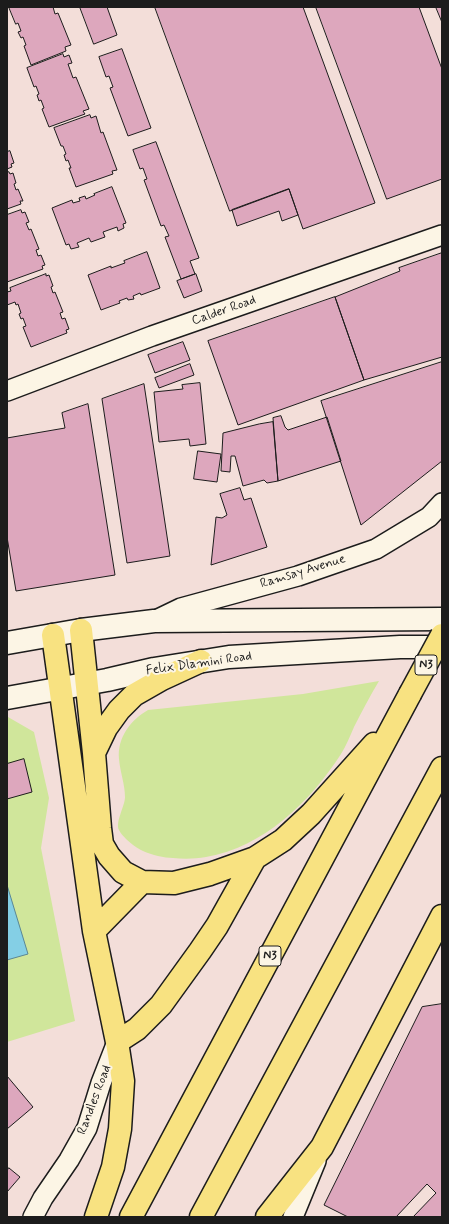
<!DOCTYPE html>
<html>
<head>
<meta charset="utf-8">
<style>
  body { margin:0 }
  #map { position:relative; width:449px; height:1224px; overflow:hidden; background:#f3ded9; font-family:Mynerve,sans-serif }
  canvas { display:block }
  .frame { position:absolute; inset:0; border:8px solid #1c1c1c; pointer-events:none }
</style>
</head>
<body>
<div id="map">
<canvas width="449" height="1224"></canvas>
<div class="frame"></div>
</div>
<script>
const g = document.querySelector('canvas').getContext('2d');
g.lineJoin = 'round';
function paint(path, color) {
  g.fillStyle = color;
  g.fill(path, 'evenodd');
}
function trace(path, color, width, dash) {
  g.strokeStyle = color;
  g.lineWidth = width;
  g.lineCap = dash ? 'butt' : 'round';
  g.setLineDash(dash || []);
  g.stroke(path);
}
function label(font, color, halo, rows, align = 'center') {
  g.font = font + ' Mynerve,sans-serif';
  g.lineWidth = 4;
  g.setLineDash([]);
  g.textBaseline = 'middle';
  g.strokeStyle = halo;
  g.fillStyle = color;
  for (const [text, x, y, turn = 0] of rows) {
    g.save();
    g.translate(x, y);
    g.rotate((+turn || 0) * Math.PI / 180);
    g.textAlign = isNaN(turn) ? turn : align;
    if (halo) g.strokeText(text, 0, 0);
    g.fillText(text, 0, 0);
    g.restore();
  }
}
const green = new Path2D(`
  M379,681C370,696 362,711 354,727C350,736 346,746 341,754C310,802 264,847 206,857C195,859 183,859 173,858C164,858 152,855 143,851C136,848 122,837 119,830C115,822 125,806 125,797C125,784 120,772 119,759C117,737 131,720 148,710L303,694Z
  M8,717L34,732L49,798L41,848L75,1021L7,1042Z`);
const water = new Path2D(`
  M7,885L28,954L7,960Z`);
const building = new Path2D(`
  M9,7H53L55,14L58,13L71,45L65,47L66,51L31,65L24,46L26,45L23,37L21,38L18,32L21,31L18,23L16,24Z
  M80,7H107L117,35L94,44Z
  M155,7H303L375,203L303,229L289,189L230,211Z
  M316,7H419L442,69V179L387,199Z
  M436,7H442V22Z
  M122,49L151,128L128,136L110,88L113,87L109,76L106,77L99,57Z
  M63,54L64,57L69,55L72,63L68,64L73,78L76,77L89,109L83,111L85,114L49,127L42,109L44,108L41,100L39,101L37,95L39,94L36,86L34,87L27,68Z
  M90,115L91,118L96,116L101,133L103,132L117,170L112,171L113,174L76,187L69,168H71L68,160L66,161L64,155L66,154L63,146H61L54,128Z
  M156,142L199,258L190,261L195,274L181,279L165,237L169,236L164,225L161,226L144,180L147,179L143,168L140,169L133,150Z
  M10,151L14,163L11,164L12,167L7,169V152Z
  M9,172L10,174L13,173L16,183L14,184L16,190L18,189L23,201H20L21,204L7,209V173Z
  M112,187L126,223L123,224L124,228L118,231L117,227L103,232L105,237L91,242L89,238L77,243L79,247L71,249L69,244L66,245L52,208L72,200L73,203L80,201L79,198L85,196L86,199L95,195L94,194Z
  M289,189L298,215L282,221L279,211L237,226L232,210Z
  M21,210L22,213L25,212L29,222L26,223L29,230L31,229L39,249L36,250L38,256L41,255L45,265L42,266L43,269L7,282V215Z
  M147,252L160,288L141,295L140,293L133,296L134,299L128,300L127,298L119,301L120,303L101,310L88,275L111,266V268L125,263L124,261Z
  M442,253V357L364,380L335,297L400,271L399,268Z
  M46,274V276L49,275L53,286L51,287L53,293L55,292L63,312L60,313L62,319L65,318L69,329L66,330L67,333L31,347L23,327L26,326L23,318L21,319L19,314L21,313L18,304L16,305L15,302L7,305V292L11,291L10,288Z
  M196,274L202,291L184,298L177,281Z
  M335,297L364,380L238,425L208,341Z
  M183,342L190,360L155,373L148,355Z
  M442,362V461L361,525L321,401Z
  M190,364L194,375L159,388L155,378Z
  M200,383L206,444L190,446L189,439L159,442L154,392L183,389L182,385Z
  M144,384L170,556L127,563L102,399Z
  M88,404L115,575L16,591L7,537V438L65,428L62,413Z
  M281,416L285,427L288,430L327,417L341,461L278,481L273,418Z
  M273,422L278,481L267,483L264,480L243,486L235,456H231L230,472L221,471L223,433L259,424Z
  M198,451L221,454L217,482L194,479Z
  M240,488L244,500L251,498L267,547L211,565L216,517L222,518L227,515L220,494Z
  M24,759L32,792L7,799V764Z
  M442,1004V1217H413L436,1193L427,1184L396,1217H348L324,1205L422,1007Z
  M7,1076L33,1107L7,1129Z
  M9,1168L20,1177L7,1192V1171Z`);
const street = new Path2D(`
  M7,391L152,336L442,235
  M154,621L181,608L298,576L376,549L429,517L442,503
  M33,1217L43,1198L69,1160L87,1128L101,1083L117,1042
  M293,1217L316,1161`);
const secondary = new Path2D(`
  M7,643L81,630L154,621L442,619
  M7,698L107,680L154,669L229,657L400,647H442`);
const highway = new Path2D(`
  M81,630L94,753
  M53,635L94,931L117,1042L123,1081L120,1129L113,1167L96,1217
  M142,882L123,872L109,856L102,844L100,828L94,753L106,728L119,710L134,695L162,679L201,661
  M94,931L142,882L174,883L210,874L255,858L283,840L311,814L374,744
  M117,1042L137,1029L161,1005L200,951L217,926L255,858
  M131,1217L410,694
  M201,1217L442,768
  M267,1217L322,1147L442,916`);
const highwayBridge = new Path2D(`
  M410,694L442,635`);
const shields = [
  [426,665,22],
  [270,956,22]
];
const shieldNames = [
  ["N3",426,665],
  ["N3",270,956]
];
const streetNames = [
  ["Calder Road",224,311,-19],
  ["Ramsay Avenue",303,572,-17],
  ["Felix Dlamini Road",199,664,-8],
  ["Randles Road",95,1100,-69]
];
paint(green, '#d0e69b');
paint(water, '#84cfe5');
trace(water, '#5a8795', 1);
paint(building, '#dda7bd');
trace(building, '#1c1c1c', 1);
trace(street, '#1c1c1c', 22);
trace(secondary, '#1c1c1c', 25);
trace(highway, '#1c1c1c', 25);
trace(street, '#fcf5e5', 19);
trace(secondary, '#fcf5e5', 22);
trace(highway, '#f8e281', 22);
trace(highwayBridge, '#1c1c1c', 25, []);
trace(highwayBridge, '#f8e281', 22);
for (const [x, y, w] of shields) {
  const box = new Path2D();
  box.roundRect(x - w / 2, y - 10, w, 20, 3);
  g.fillStyle = '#fcf5e5';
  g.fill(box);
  trace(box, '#1c1c1c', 1);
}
label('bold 12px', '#1c1c1c', null, shieldNames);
label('13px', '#1c1c1c', '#fcf5e5', streetNames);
</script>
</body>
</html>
